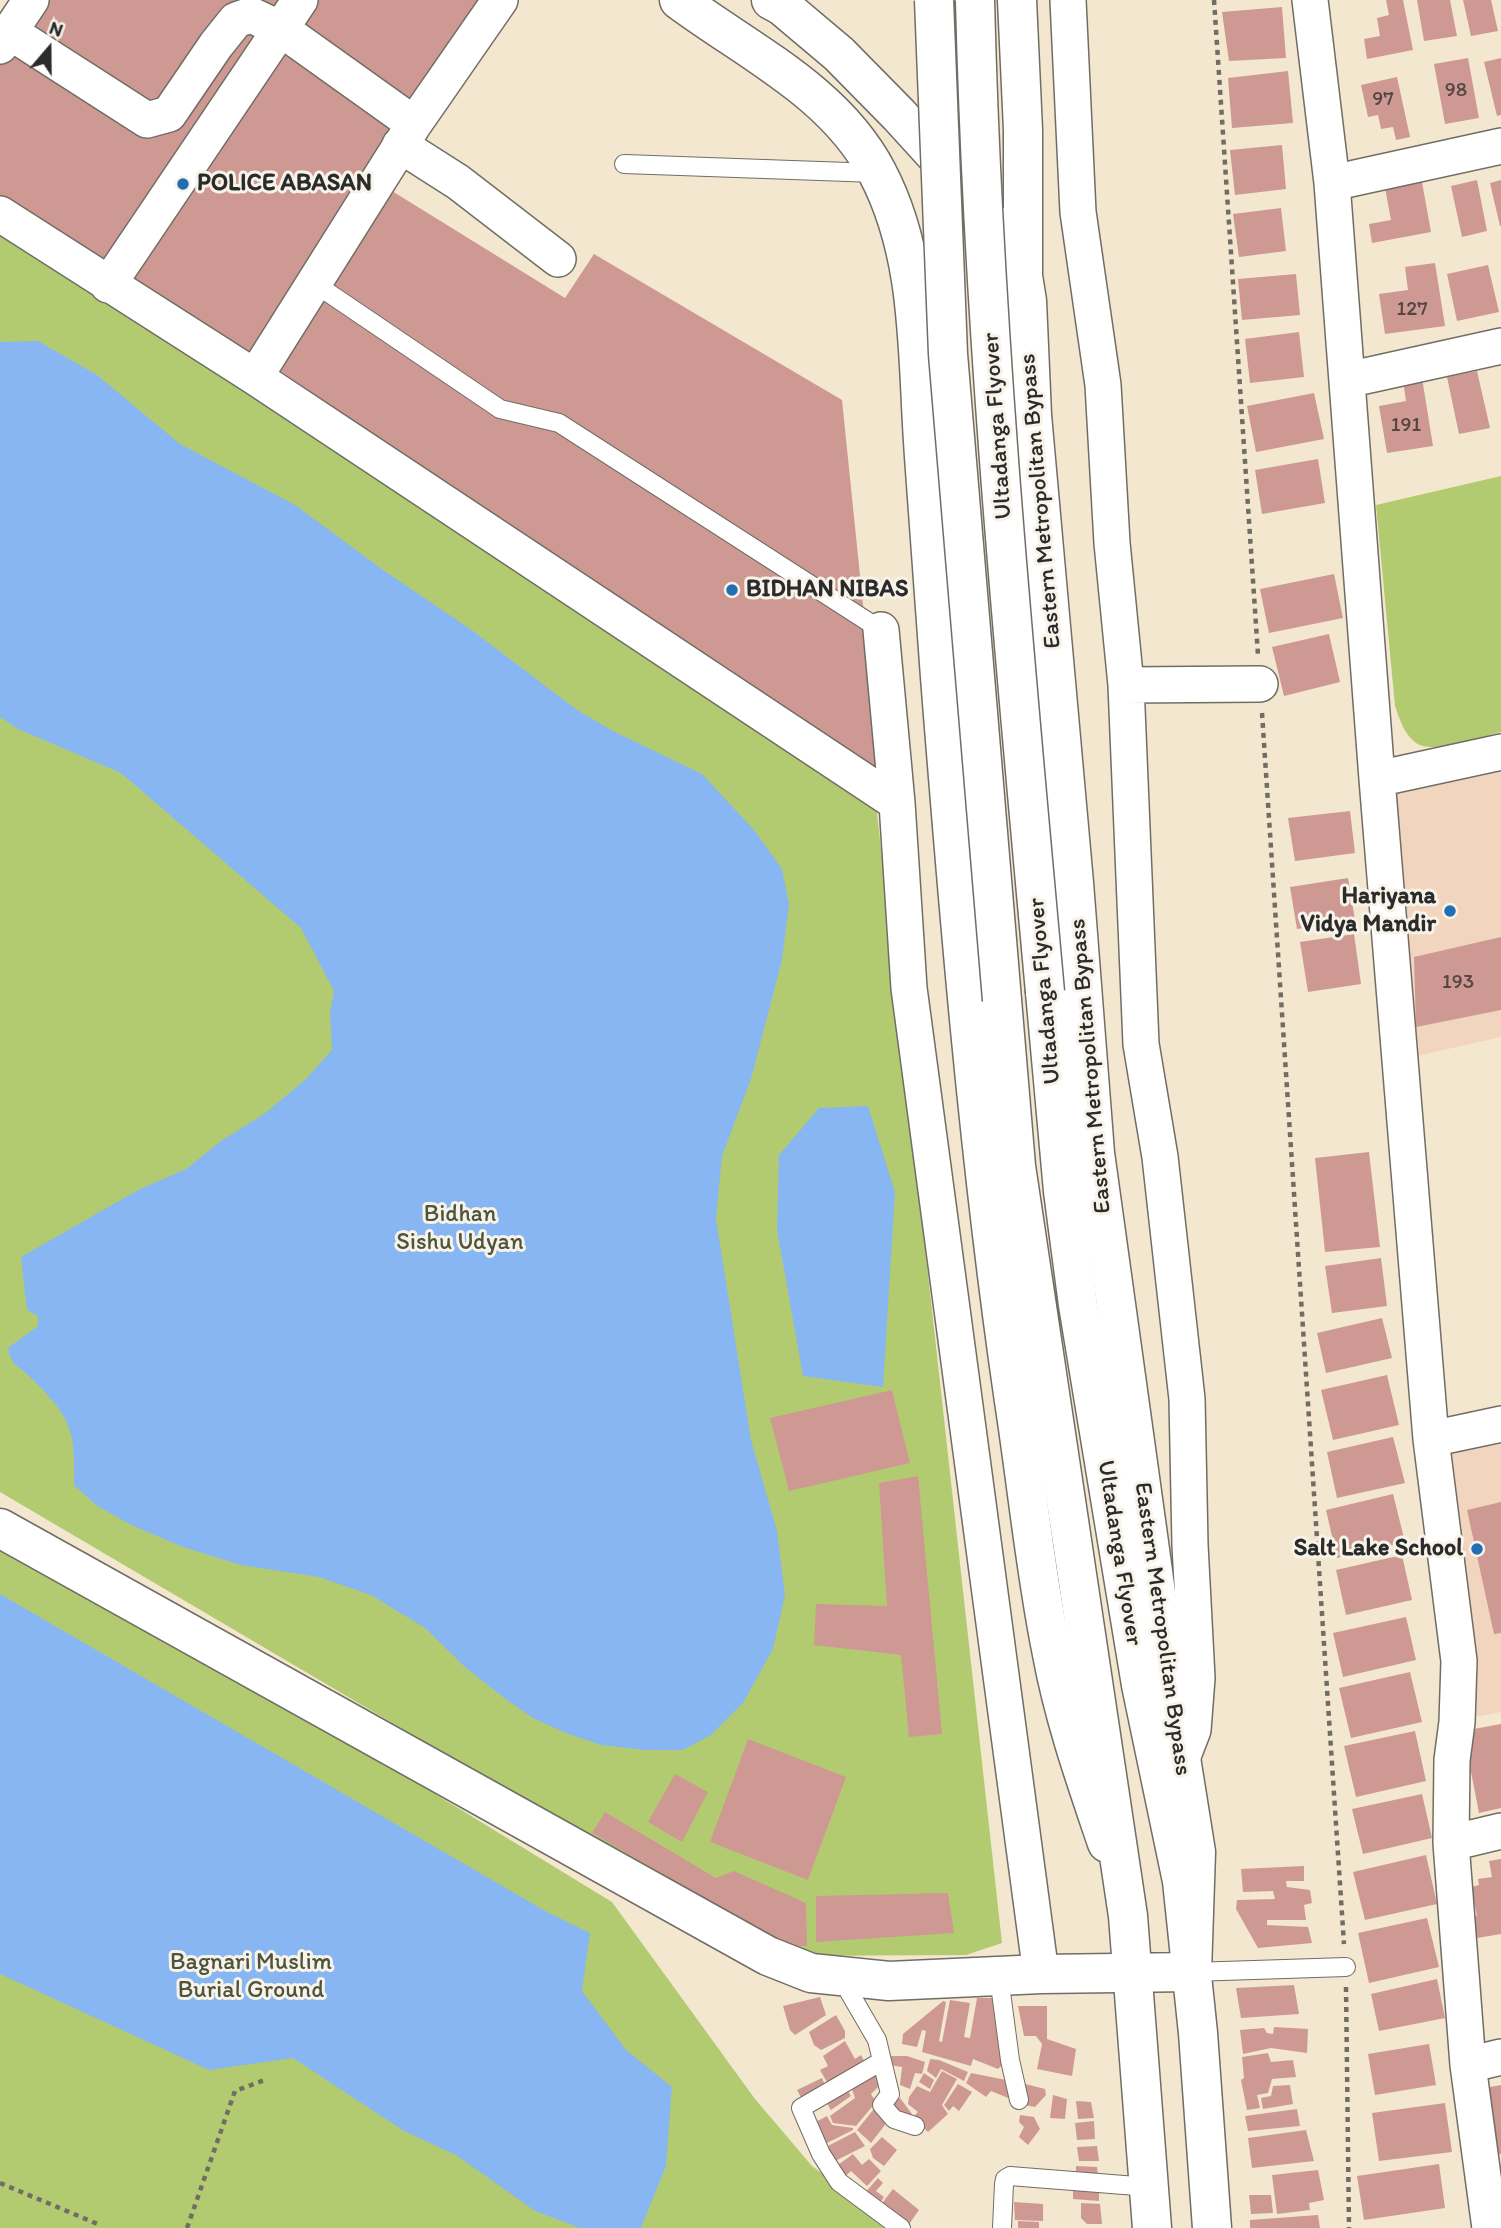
<!DOCTYPE html>
<html>
<head>
<meta charset="utf-8">
<style>
  body { margin:0 }
  #map { position:relative; width:1501px; height:2228px; overflow:hidden; background:#f3e7d0; font-family:Itim,sans-serif }
  canvas { display:block }
  .north { position:absolute; left:14px; top:14px; width:70px; height:70px; -webkit-text-stroke:5px #f7f3e8; paint-order:stroke; rotate:20deg; font-size:19px; font-weight:700; line-height:28px; text-align:center; color:#2b2b2b }
  .north::after { content:''; display:block; margin:auto; width:24px; height:32px; background:#2b2b2b; clip-path:polygon(50% 0,100% 100%,50% 72%,0 100%) }
</style>
</head>
<body>
<div id="map">
<canvas width="1501" height="2228"></canvas>
<div class="north">N</div>
</div>
<script>
const g = document.querySelector('canvas').getContext('2d');
g.lineJoin = 'round';
function paint(path, color) {
  g.fillStyle = color;
  g.fill(path, 'evenodd');
}
function trace(path, color, width, dash) {
  g.strokeStyle = color;
  g.lineWidth = width;
  g.lineCap = dash ? 'butt' : 'round';
  g.setLineDash(dash || []);
  g.stroke(path);
}
function label(font, color, halo, rows, align = 'center') {
  g.font = font + ' Itim,sans-serif';
  g.lineWidth = 6;
  g.setLineDash([]);
  g.textBaseline = 'middle';
  g.strokeStyle = halo;
  g.fillStyle = color;
  for (const [text, x, y, turn = 0] of rows) {
    g.save();
    g.translate(x, y);
    g.rotate((+turn || 0) * Math.PI / 180);
    g.textAlign = isNaN(turn) ? turn : align;
    if (halo) g.strokeText(text, 0, 0);
    g.fillText(text, 0, 0);
    g.restore();
  }
}
const built = new Path2D(`
  M1501,767V1037L1412,1057L1387,785Z
  M1501,1433V1712L1469,1718L1438,1445Z`);
const green = new Path2D(`
  M0,230L876,804L1002,1943L966,1955L788,1956L0,1492Z
  M1501,476V732C1482,737 1442,751 1423,746C1406,741 1400,720 1395,706L1376,505Z
  M0,1535L417,1783L612,1902L755,2099L812,2166L896,2228H0Z`);
const water = new Path2D(`
  M38,341L97,375L180,444L295,505L383,570L473,631L577,710L613,731L702,774L755,831L782,869L789,904L782,960L751,1079L722,1156L716,1219L751,1440L777,1531L785,1595L773,1649L743,1703L711,1735L683,1750H645L601,1745L566,1733L533,1718L504,1698L465,1667L425,1628L371,1595L319,1577L241,1565L183,1547L131,1525L96,1505L74,1485C76,1429 70,1416 30,1377C18,1365 11,1366 8,1348L38,1326V1316L27,1310L21,1257L138,1190L186,1169L221,1141L264,1114L305,1080L332,1050L330,1012L334,991L301,928L121,773L18,729L0,717V342Z
  M868,1106L895,1192L883,1387L803,1376L777,1230L779,1155L819,1108Z
  M0,1594L547,1912L590,1933L582,1991L626,2050L672,2087L666,2166L641,2228H580L535,2211L456,2155L404,2131L293,2058L209,2070L0,1974Z`);
const building = new Path2D(`
  M41,0H491L245,368L0,210V62Z
  M1386,0H1403L1413,50L1367,59L1364,39L1380,36L1377,18L1389,15Z
  M1417,0H1450L1457,36L1424,41Z
  M1463,0H1491L1498,31L1471,36Z
  M1282,7L1286,58L1229,61L1222,12Z
  M1468,58L1479,118L1445,124L1434,64Z
  M1501,58V115L1497,116L1484,62Z
  M1288,71L1293,123L1232,128L1228,78Z
  M1397,77L1410,137L1396,140L1393,127L1381,129L1378,115L1368,117L1361,85Z
  M1282,145L1286,189L1235,195L1230,150Z
  M1477,180L1487,231L1462,237L1451,186Z
  M1501,180V226H1500L1490,183Z
  M1422,182L1431,232L1372,243L1369,224L1391,220L1385,188Z
  M392,191L565,298L594,254L842,400L881,780L279,370Z
  M1281,208L1286,251L1239,257L1233,214Z
  M1435,263L1445,326L1385,334L1379,294L1408,290L1405,267Z
  M1488,265L1499,312L1457,321L1447,274Z
  M1296,274L1300,315L1242,320L1238,279Z
  M1299,332L1304,377L1250,383L1245,339Z
  M1477,371L1490,428L1459,434L1447,377Z
  M1422,378L1433,446L1387,453L1379,406L1406,401L1403,381Z
  M1314,393L1324,439L1256,452L1247,406Z
  M1318,459L1325,503L1262,514L1255,470Z
  M1334,574L1343,618L1269,633L1260,589Z
  M1329,634L1340,682L1284,696L1272,647Z
  M1350,811L1355,853L1295,861L1288,818Z
  M1348,878L1355,920L1297,929L1290,887Z
  M1354,934L1361,984L1308,992L1300,942Z
  M1501,937V1010L1416,1027L1414,957Z
  M1369,1152L1380,1247L1325,1252L1315,1158Z
  M1381,1258L1387,1306L1332,1313L1325,1266Z
  M1382,1318L1392,1358L1326,1373L1317,1333Z
  M1387,1375L1399,1425L1333,1440L1321,1390Z
  M892,1390L910,1463L789,1491L770,1418Z
  M1393,1437L1405,1483L1337,1498L1327,1452Z
  M918,1476L942,1734L909,1737L901,1655L814,1645L816,1604L887,1606L879,1483Z
  M1393,1494L1405,1542L1337,1558L1326,1510Z
  M1501,1502V1633L1494,1634L1467,1510Z
  M1402,1555L1412,1600L1346,1615L1336,1570Z
  M1406,1617L1416,1660L1343,1677L1333,1633Z
  M1410,1672L1422,1722L1351,1738L1339,1688Z
  M1501,1724V1808L1479,1813L1463,1731Z
  M1415,1731L1426,1781L1356,1797L1344,1746Z
  M748,1739L846,1777L808,1880L710,1842Z
  M675,1774L708,1792L682,1842L648,1822Z
  M1422,1794L1432,1838L1363,1854L1352,1809Z
  M605,1812L716,1878L734,1871L806,1903L807,1946H787L592,1833Z
  M1426,1855L1437,1904L1365,1920L1353,1872Z
  M1501,1859V1934L1477,1938L1473,1916H1477L1471,1887L1479,1885L1478,1879L1492,1877L1489,1861Z
  M1304,1866V1881H1286L1287,1887L1310,1890L1312,1903L1304,1905L1306,1920H1267V1925L1308,1927L1312,1943L1258,1948L1236,1909L1237,1900L1275,1899L1273,1891L1243,1892L1241,1869Z
  M948,1893L954,1933L816,1942V1896Z
  M1427,1918L1439,1967L1369,1983L1358,1933Z
  M1437,1979L1445,2018L1379,2031L1371,1994Z
  M1294,1985L1299,2014L1241,2018L1236,1988Z
  M820,1997L826,2015L795,2035L790,2030L783,2006Z
  M977,1998H997L1003,2064L998,2069L973,2059L971,2066L922,2052L926,2031L922,2030L917,2047L902,2044L903,2034L943,2001L946,2002L939,2041L942,2042L950,2000L970,2003L964,2037L970,2038Z
  M1018,2006H1047V2039L1076,2049L1072,2076L1037,2069L1042,2044L1036,2036H1024Z
  M836,2015L845,2031V2038L821,2050L814,2045L809,2032Z
  M1274,2027L1308,2029L1307,2053L1271,2048L1243,2054L1240,2030L1264,2028L1267,2033L1273,2034Z
  M845,2041L855,2059L861,2055L868,2068L828,2084L820,2070L828,2066L823,2056Z
  M1429,2044L1436,2085L1375,2095L1368,2054Z
  M1268,2053L1271,2062L1293,2060L1296,2077L1272,2079L1268,2093L1257,2095L1260,2108L1247,2110L1241,2080L1244,2078L1242,2057Z
  M890,2056H907L925,2062L922,2074L915,2073L910,2089L900,2085L902,2067L889,2065Z
  M930,2059L939,2060L968,2072L964,2081L941,2069L936,2078L927,2071Z
  M881,2067V2084L871,2094L876,2102L856,2126L833,2123L830,2116L855,2098L851,2086Z
  M942,2071L957,2079L942,2105L948,2114L928,2132L913,2117L918,2112L908,2104L909,2097L917,2086L930,2092Z
  M924,2073L934,2080L930,2089L919,2082Z
  M971,2073L1011,2081V2095L1008,2098L991,2091L986,2097L966,2083Z
  M822,2078L827,2090L805,2105L797,2090Z
  M1021,2083L1045,2089L1046,2095L1035,2107L1024,2105Z
  M958,2084L972,2092L959,2111L953,2106L949,2111L944,2105Z
  M1290,2085L1293,2104L1263,2109L1261,2098L1271,2096L1273,2086Z
  M1501,2085V2154L1491,2156L1479,2089Z
  M845,2086L851,2096L831,2110L825,2100Z
  M1053,2095L1067,2099L1065,2119L1050,2118Z
  M900,2098L912,2114L905,2119L886,2105Z
  M1076,2101L1091,2102L1094,2118L1078,2119Z
  M1445,2103L1452,2152L1379,2161L1372,2113Z
  M878,2104L891,2117L871,2143L857,2130Z
  M1297,2109L1300,2126L1248,2131L1245,2116Z
  M1020,2115L1034,2117L1040,2129L1028,2145L1019,2137L1024,2127L1019,2122Z
  M827,2116L832,2125L853,2128V2130L821,2146L812,2124Z
  M1094,2121L1095,2139L1077,2140L1075,2123Z
  M1306,2130L1314,2161L1252,2168L1248,2138Z
  M855,2132L865,2146L831,2163L824,2148Z
  M882,2137L897,2150L884,2166L873,2158L870,2149Z
  M1097,2146L1099,2161H1079L1077,2147Z
  M853,2154L862,2165L869,2159L881,2171L867,2186L851,2171L842,2179L835,2167Z
  M1439,2164L1445,2208L1364,2220L1357,2176Z
  M1076,2166L1097,2167L1098,2176L1076,2174Z
  M1318,2170L1324,2200L1309,2203L1310,2210L1277,2214L1272,2175Z
  M878,2178L883,2183L876,2191L884,2197L877,2207L863,2195Z
  M1073,2185L1099,2187V2201L1073,2199Z
  M893,2189L919,2210L907,2227L880,2206Z
  M1249,2195H1271L1273,2213L1251,2214Z
  M1014,2202L1043,2204V2221L1015,2220Z
  M1081,2203L1100,2204L1102,2224H1087L1081,2218Z
  M1318,2215L1320,2228H1250V2220Z
  M1018,2221L1039,2222V2228H1018Z`);
const path = new Path2D(`
  M1214,0L1258,655
  M1262,713L1344,1944
  M1346,1987L1349,2228
  M0,2183L100,2225
  M187,2228L235,2091L267,2079`);
const lane = new Path2D(`
  M624,164L876,173
  M314,283L500,409L559,423L881,630
  M1192,1972L1346,1967
  M999,1977L1010,2060L1019,2100
  M841,1978L877,2040L890,2094L882,2105L894,2119L915,2126
  M882,2061L801,2108L821,2154L839,2182L901,2228
  M1002,2228L1004,2184L1005,2179L1010,2176L1149,2187`);
const street = new Path2D(`
  M1068,0L1078,212L1103,385L1112,543L1126,685L1141,1044L1160,1157L1187,1399L1190,1545L1197,1678L1193,1730L1181,1761
  M1310,0L1332,183L1377,779L1431,1439L1459,1661L1457,1722L1452,1760L1451,1843L1468,2065L1490,2228
  M10,32L147,120L169,114L216,45L236,20L251,15L281,29L414,124
  M0,46L31,0
  M400,145L458,182L558,259
  M1332,183L1501,146
  M0,214L255,377L897,803L909,988L1041,1974
  M108,285L300,0
  M255,377L414,124L500,0
  M1347,380L1501,346
  M881,630L897,803
  M1126,685L1260,684
  M1377,779L1501,752
  M1431,1439L1501,1424
  M1451,1843L1501,1831
  M1468,2065L1501,2057`);
const secondary = new Path2D(`
  M679,0C749,52 835,92 877,172C921,255 917,351 923,441C928,520 934,599 940,677C959,919 979,1161 1014,1401C1027,1485 1035,1571 1052,1654C1064,1719 1086,1781 1107,1843
  M1017,0L1023,130V274
  M0,1528L768,1956L811,1973L889,1981L1041,1974L1192,1972L1196,1852L1165,1658L1095,1153L1074,883L1032,415L1027,301L1023,276L1010,248L960,182L899,115L839,54L782,6L771,0`);
const primary = new Path2D(`
  M1045,992L1063,1191L1078,1305L1141,1685L1182,1881L1198,2033L1212,2228
  M1002,1000L1016,1166L1128,1916L1152,2228`);
const primaryBridge = new Path2D(`
  M934,0L948,354L1002,1000
  M975,0C983,331 1015,662 1045,992`);
const markers = [
  [183,184,7,"#1f6fb2"],
  [732,590,7,"#1f6fb2"],
  [1450,911,7,"#1f6fb2"],
  [1477,1549,7,"#1f6fb2"]
];
const numberNames = [
  ["98",1456,91],
  ["97",1383,100],
  ["127",1412,310],
  ["191",1406,426],
  ["193",1458,983]
];
const poiNames = [
  ["POLICE ABASAN",197,184],
  ["BIDHAN NIBAS",746,590],
  ["Hariyana",1436,897,"right"],
  ["Vidya Mandir",1436,925,"right"],
  ["Salt Lake School",1463,1549,"right"]
];
const streetNames = [
  ["Ultadanga Flyover",998,426,-94],
  ["Eastern Metropolitan Bypass",1041,501,-95],
  ["Ultadanga Flyover",1045,991,-95],
  ["Eastern Metropolitan Bypass",1091,1066,-95],
  ["Ultadanga Flyover",1119,1553,81],
  ["Eastern Metropolitan Bypass",1162,1629,82]
];
const parkNames = [
  ["Bidhan",460,1215],
  ["Sishu Udyan",460,1243],
  ["Bagnari Muslim",251,1963],
  ["Burial Ground",251,1991]
];
paint(built, '#f2d5be');
paint(green, '#b3cb70');
paint(water, '#87b6f2');
paint(building, '#cf9993');
trace(lane, '#716d65', 20);
trace(street, '#716d65', 38);
trace(secondary, '#716d65', 41);
trace(primary, '#716d65', 41);
trace(path, '#716d65', 4.5, [5, 5]);
trace(lane, '#fff', 18);
trace(street, '#fff', 35);
trace(secondary, '#fff', 38);
trace(primary, '#fff', 38);
trace(primaryBridge, '#716d65', 41, []);
trace(primaryBridge, '#fff', 38);
for (const [x, y, r, color] of markers) {
  const dot = new Path2D();
  dot.arc(x, y, r, 0, 2 * Math.PI);
  g.fillStyle = color;
  g.fill(dot);
  trace(dot, '#f7f3e8', 2.5);
}
label('21px', '#544645', null, numberNames);
label('bold 24px', '#2b2b2b', '#f7f3e8', poiNames, 'left');
label('24px', '#2b2b2b', '#f7f3e8', streetNames);
label('24px', '#4d533c', '#f7f3e8', parkNames);
</script>
</body>
</html>
